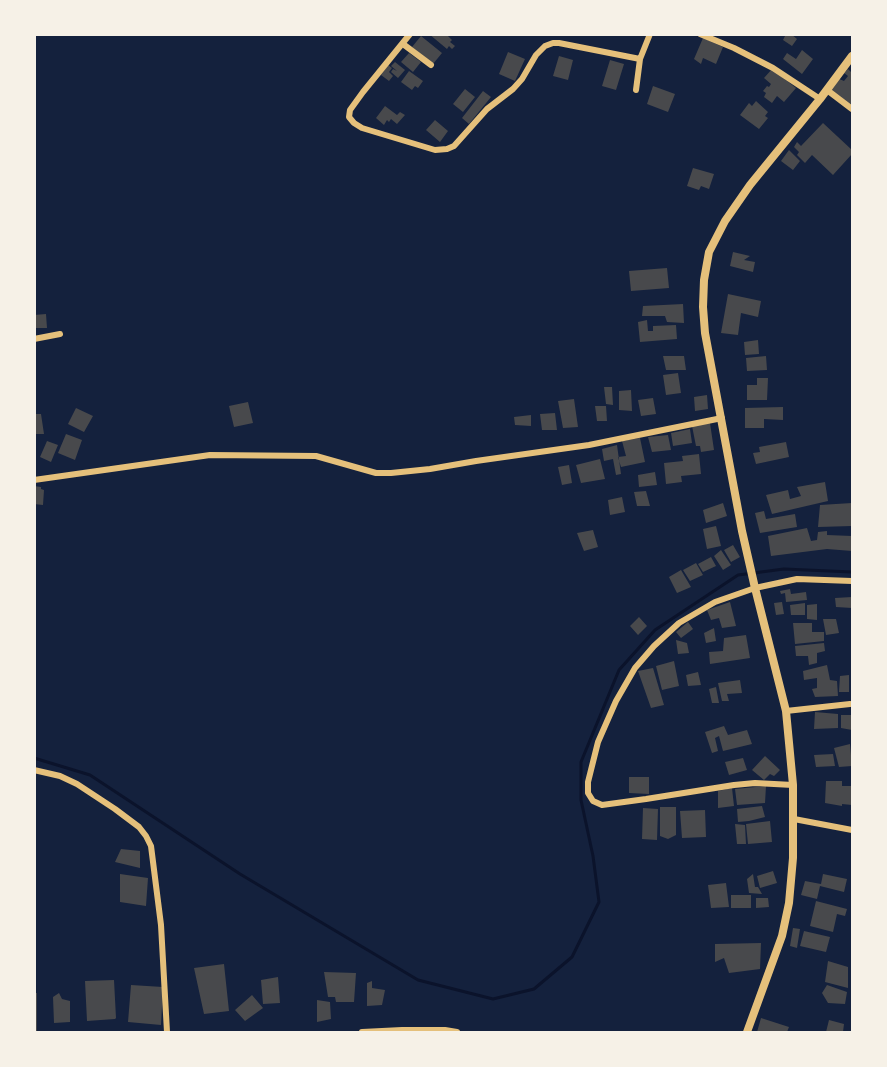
<!DOCTYPE html>
<style>
body{margin:0}
#map{position:relative;width:887px;height:1067px;overflow:hidden;background:#14213d;font-family:"PT Sans",sans-serif}
canvas{display:block}
.frame{position:absolute;inset:0;border:36px solid #f6f1e7;pointer-events:none}
</style>
<div id="map">
<canvas width="887" height="1067"></canvas>
<div class="frame"></div>
</div>
<script>
const ctx = document.querySelector('canvas').getContext('2d');
ctx.lineJoin = 'round';
function poly(rows) {
  const path = new Path2D();
  for (const r of rows) {
    path.moveTo(r[0], r[1]);
    for (let i = 2; i < r.length; i += 2) path.lineTo(r[i], r[i + 1]);
  }
  return path;
}
function strokePath(path, color, width, dash) {
  ctx.strokeStyle = color;
  ctx.lineWidth = width;
  ctx.lineCap = dash ? 'butt' : 'round';
  ctx.setLineDash(dash || []);
  ctx.stroke(path);
}
function fillPath(path, color) {
  ctx.fillStyle = color;
  ctx.fill(path, 'evenodd');
}
strokePath(poly([
 [34,758,90,775,240,874,418,980,493,999,534,989,572,957,599,902,593,856,581,800,581,762,619,670,655,630,738,575,784,569,852,572]
]), '#0b132b', 3);
fillPath(poly([
 [429,34,446,34,452,40,450,42,455,46,452,49,449,46,447,49],
 [786,34,791,34,797,39,792,46,783,40],
 [421,36,442,53,433,64,412,47],
 [703,38,723,47,716,64,703,58,701,64,694,59],
 [802,50,813,59,802,74,783,59,787,53,796,59],
 [508,52,525,59,515,81,499,74],
 [409,53,421,62,413,72,401,62],
 [559,56,573,60,568,80,553,76],
 [610,60,624,64,616,90,602,86],
 [395,62,405,70,398,78,391,72,393,69,397,71,391,66],
 [388,65,392,68,389,72,393,76,389,81,381,75],
 [772,69,796,88,784,102,777,96,772,103,764,97,766,93,763,91,767,86,769,87,771,84,764,78],
 [848,69,852,73,852,102,849,106,828,90,837,78,844,81,848,76,844,73],
 [409,71,423,81,418,88,415,86,412,90,401,82],
 [653,86,675,94,668,112,647,104],
 [465,89,475,97,463,112,453,104],
 [483,91,491,97,469,124,462,118],
 [756,101,768,112,765,116,768,118,759,129,740,115,749,103,752,106],
 [385,106,397,115,400,112,405,115,397,124,391,119,389,122,387,120,384,125,376,118],
 [435,120,448,131,440,142,426,130],
 [823,123,852,150,852,154,833,175,812,155,805,163,797,155,799,152,794,147,797,142,801,146],
 [789,150,800,161,793,170,781,161],
 [693,168,714,174,709,189,701,186,699,190,687,186],
 [733,252,750,256,744,260,755,262,753,272,730,266],
 [667,268,669,288,631,291,629,271],
 [728,294,761,301,758,317,741,313,738,335,721,333],
 [683,304,684,323,667,322,665,316,642,316,643,306],
 [46,314,47,328,34,328,34,315],
 [647,320,648,331,653,331,653,326,676,325,677,339,640,342,638,322],
 [758,340,759,354,745,355,744,342],
 [663,356,684,356,686,370,666,370],
 [766,356,767,370,747,371,746,358],
 [678,373,681,393,666,395,663,375],
 [757,378,768,378,767,400,747,400,747,385,757,385],
 [604,387,612,387,613,405,606,404],
 [631,390,632,411,619,410,619,391],
 [707,395,708,409,695,411,694,397],
 [653,398,656,414,641,416,638,400],
 [574,399,578,427,563,428,558,401],
 [248,402,253,423,234,427,229,406],
 [595,406,606,406,607,421,597,421],
 [783,407,783,420,764,419,764,428,745,428,745,408],
 [76,408,93,416,84,432,68,424],
 [555,413,557,430,542,430,540,414],
 [34,414,41,414,44,434,34,434],
 [531,415,531,426,515,425,514,417],
 [710,423,714,450,701,452,700,446,696,446,692,426],
 [690,429,692,443,673,446,671,433],
 [66,434,82,440,75,460,58,453],
 [668,435,671,450,652,452,648,437],
 [640,438,645,462,621,467,618,457,626,456,622,441],
 [47,441,58,445,51,462,40,457],
 [786,442,789,457,756,464,753,453,760,452,759,447],
 [617,445,621,474,616,475,613,459,604,461,602,449],
 [699,454,701,474,681,476,682,482,666,484,664,463,683,461,682,456],
 [600,459,605,479,581,483,576,465],
 [569,465,572,483,562,485,558,467],
 [655,472,657,485,639,487,638,475],
 [825,482,828,501,772,514,766,495,788,490,790,499,801,496,797,487],
 [34,486,41,487,41,489,44,490,43,505,34,504],
 [646,491,650,506,637,506,634,492],
 [622,497,625,512,610,515,608,500],
 [723,503,727,516,706,523,703,510],
 [852,503,852,526,818,527,820,505],
 [764,511,766,519,795,514,797,527,760,533,755,513],
 [716,526,721,546,707,549,703,529],
 [807,528,811,541,817,540,818,532,827,531,827,535,852,536,852,551,827,549,771,556,768,536],
 [593,530,598,547,584,551,577,533],
 [733,545,740,557,731,562,724,550],
 [721,550,731,565,723,570,714,556],
 [711,557,716,566,703,572,698,564],
 [696,563,703,575,690,581,683,570],
 [681,570,691,587,677,593,669,577],
 [790,589,791,594,806,592,807,600,786,602,785,593,781,594,780,591],
 [852,597,852,608,836,607,835,598],
 [730,602,736,626,722,628,719,618,711,620,707,610],
 [782,602,784,614,776,615,774,603],
 [805,603,805,615,791,615,790,605],
 [817,604,817,620,807,619,807,605],
 [639,617,647,626,638,635,630,626],
 [823,619,836,619,839,633,826,635],
 [688,622,693,629,681,638,676,632],
 [793,623,812,623,812,632,824,632,824,641,795,644],
 [714,628,716,641,706,643,704,633],
 [746,635,750,658,710,664,709,652,723,651,724,638],
 [676,640,687,643,689,653,678,654],
 [824,643,825,651,817,653,817,663,809,665,808,656,796,656,795,646],
 [674,661,679,686,662,690,656,666],
 [827,665,830,680,837,681,838,696,815,697,812,689,817,688,817,678,804,680,803,671],
 [653,668,664,705,651,708,638,671],
 [698,672,701,685,688,686,686,675],
 [849,675,849,692,839,692,840,676],
 [740,680,742,693,727,694,729,701,722,701,718,683],
 [716,687,719,703,712,703,709,689],
 [815,712,838,714,838,728,814,729],
 [841,715,852,715,852,730,841,728],
 [724,726,728,735,747,730,752,744,723,751,719,736,715,738,718,751,712,753,705,732],
 [850,744,852,766,839,767,834,748],
 [833,754,835,766,816,767,814,755],
 [765,756,780,770,774,776,770,774,764,780,752,770],
 [743,758,747,770,729,775,725,762],
 [629,777,649,777,649,794,629,793],
 [826,781,842,781,842,786,852,786,852,805,842,804,842,806,825,803],
 [766,786,765,803,737,805,735,789],
 [732,788,734,806,718,808,718,791],
 [762,806,765,817,749,821,738,822,737,809],
 [660,807,676,807,676,835,668,839,660,836],
 [643,808,658,809,657,840,642,839],
 [705,810,706,837,682,838,680,811],
 [770,821,772,842,748,844,746,824],
 [735,824,745,825,746,844,737,844],
 [121,849,140,851,140,868,115,862],
 [773,871,777,883,760,888,757,876],
 [120,874,148,878,146,906,120,902],
 [753,874,755,887,758,887,762,894,749,893,747,879],
 [823,874,847,879,844,892,820,886,817,899,801,895,805,881,821,884],
 [726,883,729,907,711,908,708,885],
 [731,895,751,895,751,908,731,908],
 [756,898,768,898,769,907,756,908],
 [816,901,847,909,845,916,837,914,833,932,810,926],
 [793,928,800,929,797,948,790,946],
 [804,931,830,937,826,952,800,946],
 [761,943,760,969,729,973,724,958,715,962,715,944],
 [828,961,848,967,848,988,825,982],
 [224,964,229,1011,204,1014,194,968],
 [324,972,356,973,354,1002,336,1002,335,997,328,997],
 [278,977,280,1003,263,1004,261,980],
 [114,980,116,1018,115,1019,87,1021,85,981],
 [372,981,372,988,385,990,382,1005,367,1006,367,983],
 [131,985,163,987,161,1025,128,1022],
 [827,985,847,992,845,1004,828,1003,822,993],
 [34,993,37,993,37,1032,34,1032],
 [59,993,62,999,70,1001,70,1022,54,1023,53,997],
 [252,995,263,1008,245,1021,235,1010],
 [317,1000,330,1002,331,1019,317,1022],
 [761,1018,789,1027,787,1032,757,1032],
 [829,1020,844,1024,843,1032,826,1032]
]), '#48494c');
strokePath(poly([
 [410,34,363,92,350,110,349,117,354,123,362,128,435,150,447,149,454,146,487,109,513,89,522,79,536,55,545,46,553,43,559,43,640,59],
 [700,34,734,48,773,68,820,99],
 [403,44,431,65],
 [636,90,640,59,650,34],
 [827,90,852,109],
 [34,339,60,334],
 [34,480,210,455,316,456,376,473,391,473,430,469,476,461,589,445,722,418],
 [786,711,850,704],
 [34,770,60,776,77,784,115,809,139,827,146,836,151,846,161,925,167,1032],
 [793,785,755,783,734,785,646,799,602,805,593,801,588,793,588,782,598,742,616,701,635,668,654,646,679,623,715,602,755,588,797,579,852,581],
 [794,819,852,830],
 [362,1032,402,1030,445,1030,457,1032]
]), '#e5c07b', 6);
strokePath(poly([
 [747,1032,782,936,789,903,793,858,793,785,786,711,755,588,742,531,705,333,703,307,704,280,709,252,725,221,750,185,820,99,852,56]
]), '#e5c07b', 8);
</script>
